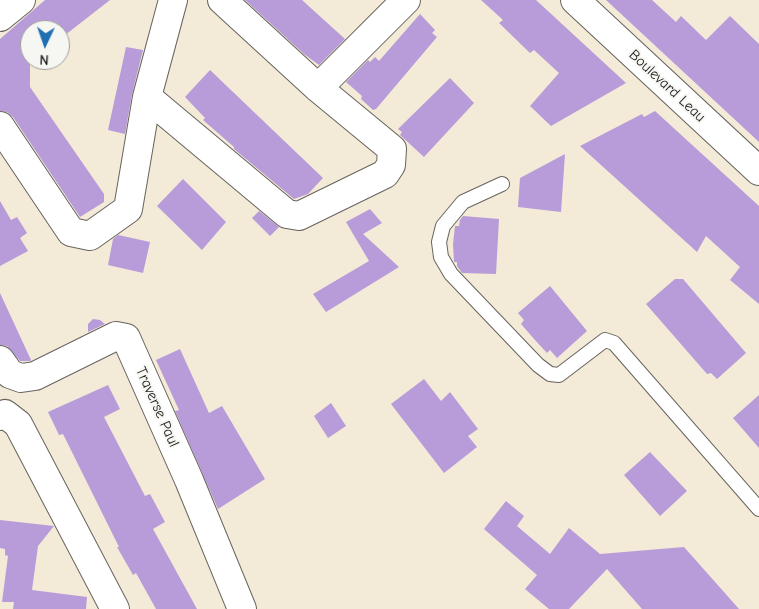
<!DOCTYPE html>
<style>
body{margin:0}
#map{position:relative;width:759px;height:609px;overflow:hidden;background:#f3ead8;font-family:"Comic Neue",sans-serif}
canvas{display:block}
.north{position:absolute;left:20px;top:20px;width:50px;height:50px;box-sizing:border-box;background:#f6f6f2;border:1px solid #9f9f9c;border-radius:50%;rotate:183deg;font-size:14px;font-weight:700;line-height:20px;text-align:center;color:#1c1c1c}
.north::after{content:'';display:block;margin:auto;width:18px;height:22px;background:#1f6fb2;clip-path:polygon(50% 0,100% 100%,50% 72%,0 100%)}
</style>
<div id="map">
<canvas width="759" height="609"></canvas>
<div class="north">N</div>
</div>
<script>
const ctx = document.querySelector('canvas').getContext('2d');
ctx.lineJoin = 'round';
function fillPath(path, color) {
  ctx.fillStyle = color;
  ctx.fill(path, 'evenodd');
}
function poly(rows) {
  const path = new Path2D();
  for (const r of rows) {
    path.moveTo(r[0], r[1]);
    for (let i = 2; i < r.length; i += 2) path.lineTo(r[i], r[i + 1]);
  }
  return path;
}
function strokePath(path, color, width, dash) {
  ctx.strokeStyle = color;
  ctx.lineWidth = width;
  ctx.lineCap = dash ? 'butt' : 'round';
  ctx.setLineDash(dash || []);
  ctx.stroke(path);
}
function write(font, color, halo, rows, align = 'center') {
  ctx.font = font + ' "Comic Neue",sans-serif';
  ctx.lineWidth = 4;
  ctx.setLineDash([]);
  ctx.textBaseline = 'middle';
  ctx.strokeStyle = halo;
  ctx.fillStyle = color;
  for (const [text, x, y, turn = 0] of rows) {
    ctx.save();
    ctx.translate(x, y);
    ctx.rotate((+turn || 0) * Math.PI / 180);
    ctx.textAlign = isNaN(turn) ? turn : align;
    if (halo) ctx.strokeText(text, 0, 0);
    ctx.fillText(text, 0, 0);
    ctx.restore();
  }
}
fillPath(poly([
 [45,0,110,0,60,39,60,30,30,30,30,60,33,60,30,62,30,87,104,194,104,202,80,217,13,117,7,112,0,111,0,39],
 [245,0,302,0,345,39,319,65,304,54],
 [481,0,536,0,626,83,551,126,530,106,559,73,534,50,530,53,499,23,503,20],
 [606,0,652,0,676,22,681,16,706,40,730,16,759,44,759,142],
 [420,14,435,30,432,33,437,37,376,109,373,110,361,99,362,96,346,82,368,60,370,62,375,57,379,61],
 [126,47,143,50,132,94,125,134,108,130],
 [210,70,323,178,308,194,294,199,234,149,234,147,203,120,205,118,185,97],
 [450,78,474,103,424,157,400,135,402,132,398,129],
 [655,111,759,206,759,304,730,280,740,267,706,236,697,252,580,146,642,114,644,117],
 [565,154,561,212,518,207,520,178],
 [183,179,226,222,202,250,157,206],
 [0,201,11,220,17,217,27,233,20,238,28,251,0,266],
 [370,209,382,223,363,234,399,267,326,312,313,294,369,261,346,222],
 [259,211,279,227,270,236,252,218],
 [463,216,499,219,496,274,462,273,457,266,457,262,454,262,453,244,455,226,459,226,460,220],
 [118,235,150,242,143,273,108,265,113,239],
 [675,279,683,279,746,353,717,379,711,373,707,374,646,304],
 [550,286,587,331,557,358,550,350,547,353,535,340,521,324,524,320,518,313],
 [0,293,31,360,30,361,20,361,7,346,0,345],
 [93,319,100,320,105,324,88,332,88,324],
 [180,349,209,413,222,406,265,479,218,509,175,411,179,410,156,360],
 [424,379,441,401,450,392,478,429,468,436,477,447,444,473,391,404],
 [108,385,120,409,104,417,145,496,150,494,165,522,153,529,197,609,156,609,136,573,133,575,117,547,119,547,63,434,59,435,48,412],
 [759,395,759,448,733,418],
 [331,403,346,426,328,438,314,416],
 [650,452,687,491,660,516,624,475],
 [506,501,524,516,517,526,550,554,569,528,600,554,684,547,739,609,642,609,607,569,569,609,549,609,525,589,537,575,484,529],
 [0,520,54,526,38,546,32,590,87,597,86,609,13,609,14,602,2,602,8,556,5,555,5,549,0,548]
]), '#b89cd9');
const lane = poly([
 [502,184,463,202,443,226,439,242,441,257,451,274,538,365,550,374,559,375,605,340,614,343,759,509]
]);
const street = poly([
 [575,0,759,171],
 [0,17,21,0],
 [318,88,406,0],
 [147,97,287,214,299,216,385,174,391,165,392,149,318,88,222,0],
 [0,126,71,232,90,236,128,209,147,97,173,0],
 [0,360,10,374,21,378,35,376,116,336,126,338,189,480,242,609],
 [0,416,5,414,18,424,115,609]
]);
strokePath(lane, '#67645e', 16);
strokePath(street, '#67645e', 30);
strokePath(lane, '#fff', 14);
strokePath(street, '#fff', 28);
write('15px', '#1c1c1c', '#f6f6f2', [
 ["Boulevard Leau",667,86,43],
 ["Traverse Paul",157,407,66]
]);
</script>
